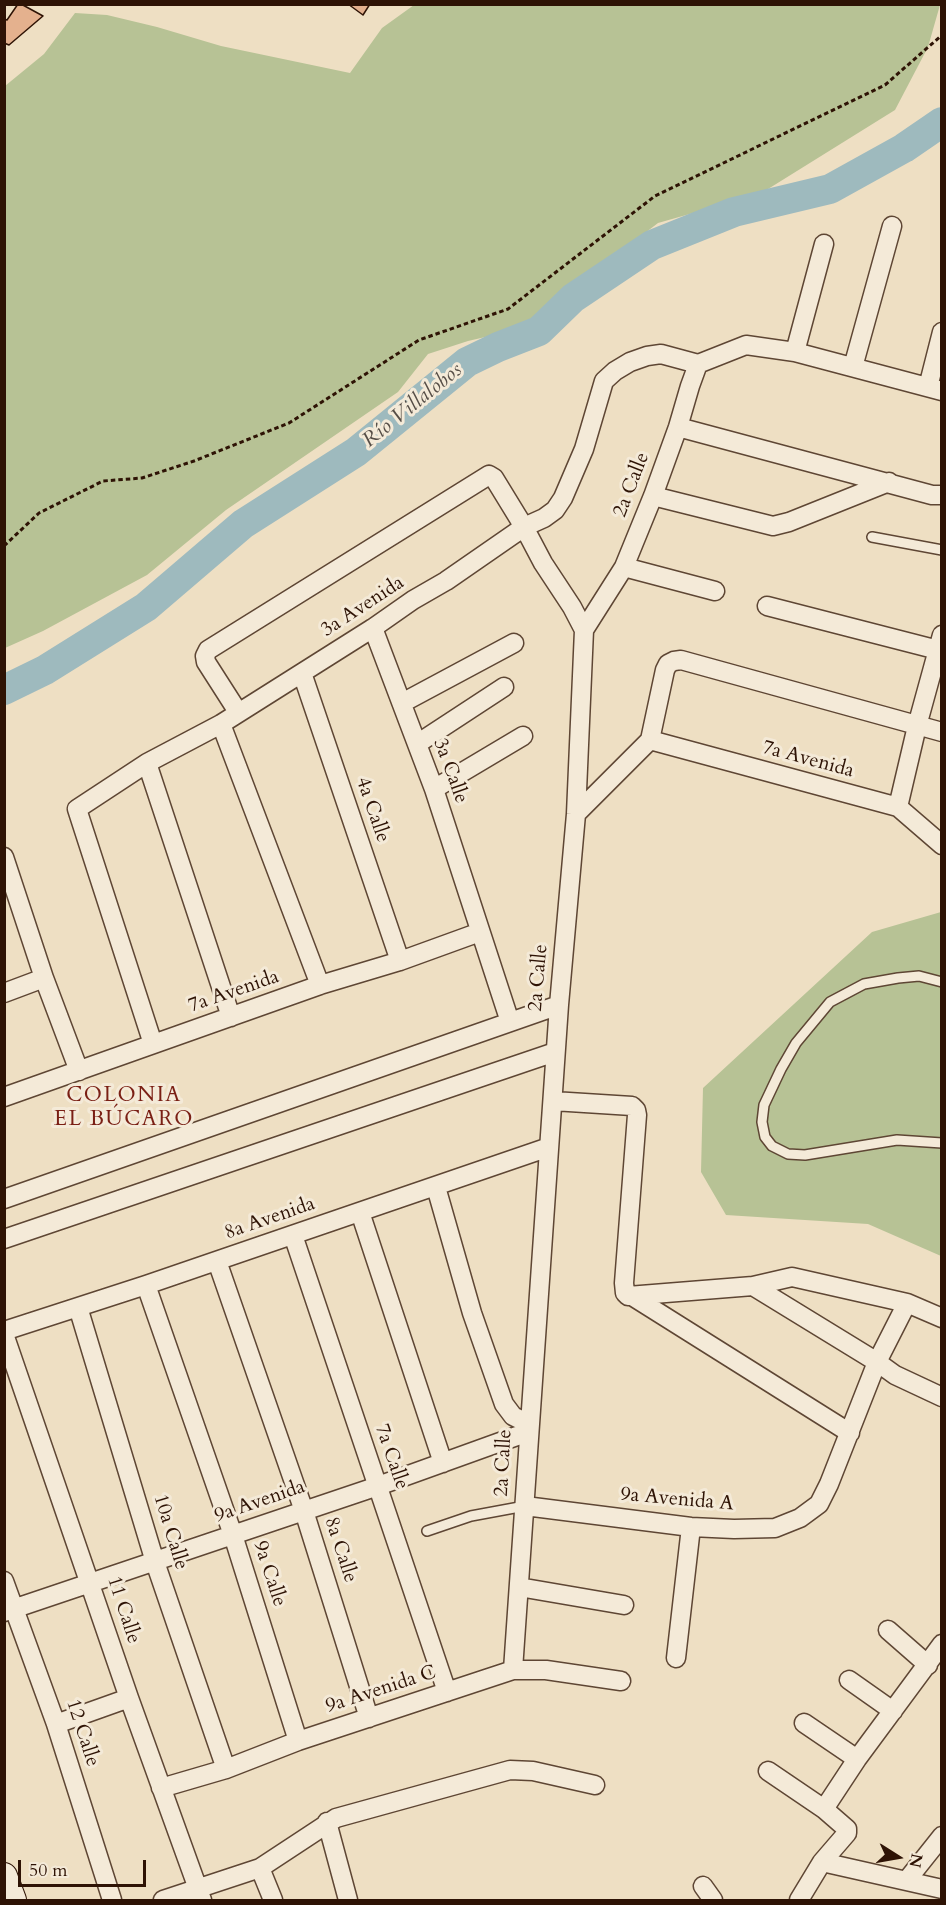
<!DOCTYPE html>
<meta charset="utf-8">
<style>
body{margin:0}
#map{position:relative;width:946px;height:1905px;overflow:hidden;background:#eedfc3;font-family:Cardo,serif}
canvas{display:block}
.frame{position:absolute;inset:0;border:6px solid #2e1305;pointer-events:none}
.north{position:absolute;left:868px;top:1827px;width:60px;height:60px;-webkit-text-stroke:4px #f4ead8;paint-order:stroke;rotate:101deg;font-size:16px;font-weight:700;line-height:24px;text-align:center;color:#2e1305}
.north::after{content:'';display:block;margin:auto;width:21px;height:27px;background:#2e1305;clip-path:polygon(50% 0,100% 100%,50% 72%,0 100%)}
.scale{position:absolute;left:18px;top:1860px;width:128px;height:27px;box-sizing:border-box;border:3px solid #2e1305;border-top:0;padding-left:8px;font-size:18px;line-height:21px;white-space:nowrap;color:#2e1305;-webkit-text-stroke:4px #f4ead8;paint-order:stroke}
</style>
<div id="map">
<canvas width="946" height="1905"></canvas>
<div class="frame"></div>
<div class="north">N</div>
<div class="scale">50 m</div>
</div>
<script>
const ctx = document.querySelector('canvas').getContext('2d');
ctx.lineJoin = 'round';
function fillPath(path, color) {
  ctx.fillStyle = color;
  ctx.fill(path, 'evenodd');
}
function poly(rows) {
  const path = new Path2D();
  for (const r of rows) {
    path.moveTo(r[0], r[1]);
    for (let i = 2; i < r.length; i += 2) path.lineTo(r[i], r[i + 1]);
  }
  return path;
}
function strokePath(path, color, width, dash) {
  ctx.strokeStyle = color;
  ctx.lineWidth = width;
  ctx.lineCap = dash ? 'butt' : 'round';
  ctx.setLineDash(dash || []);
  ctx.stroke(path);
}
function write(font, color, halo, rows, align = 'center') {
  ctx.font = font + ' Cardo,serif';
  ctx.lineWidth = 6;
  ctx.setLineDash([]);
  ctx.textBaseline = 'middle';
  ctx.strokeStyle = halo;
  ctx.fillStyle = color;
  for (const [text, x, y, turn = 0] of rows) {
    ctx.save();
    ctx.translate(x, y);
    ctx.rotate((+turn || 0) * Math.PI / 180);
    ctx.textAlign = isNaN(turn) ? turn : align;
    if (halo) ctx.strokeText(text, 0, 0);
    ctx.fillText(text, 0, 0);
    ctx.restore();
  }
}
fillPath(poly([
 [414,5,940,5,928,47,895,110,760,194,658,223,520,329,468,341,428,354,398,392,226,510,147,575,43,631,5,648,5,86,44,54,75,13,107,15,157,27,221,46,350,73,382,28],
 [941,912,941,1256,868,1224,726,1215,701,1172,703,1088,872,932]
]), '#b7c295');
strokePath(poly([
 [4,690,45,670,146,607,243,524,356,452,467,362,498,347,539,331,573,298,652,245,734,212,830,189,904,148,942,122]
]), '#9ebabe', 30);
const building = poly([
 [18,4,21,4,43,16,9,45,4,43,4,19,7,20,18,4],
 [348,4,370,4,363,15,348,4]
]);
fillPath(building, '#e4b18e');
strokePath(building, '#2e1305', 1.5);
const service = poly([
 [872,537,942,550],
 [942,982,919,976,898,978,864,984,830,1002,796,1043,781,1069,764,1105,762,1122,765,1137,772,1146,788,1154,805,1155,897,1140,942,1143],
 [427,1531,471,1516,525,1506]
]);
const minor = poly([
 [795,352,824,244],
 [853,367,892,226],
 [928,387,942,332],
 [678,427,932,495,942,495],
 [653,496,773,526,789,522,889,482],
 [624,567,715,591],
 [767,606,942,651],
 [373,628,434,789,510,1022],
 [302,673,400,961],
 [402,703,514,643],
 [238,712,206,662,205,656,208,650,489,475,494,478,524,527,543,563,572,607,584,630],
 [221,724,320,985],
 [650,740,898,807,942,845],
 [417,744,504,687],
 [147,763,231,1017],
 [434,789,523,736],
 [898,807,917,726,942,635],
 [576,814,650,740,665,670,668,664,674,661,681,660,942,732],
 [4,857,44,978,79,1071],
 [4,993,44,978],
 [153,1044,77,809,147,763,221,724,373,628,413,600,446,581,524,527,544,518,555,510,563,498,584,449,604,381,615,371,630,362,647,356,661,354,698,364],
 [4,1097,320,985,400,961,480,932],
 [553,1101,632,1106,636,1110,637,1115,624,1283,625,1293,628,1296,753,1286,792,1277,907,1303,942,1318],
 [436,1187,472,1313,504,1404,513,1416,529,1424],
 [4,1199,559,1005],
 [360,1212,443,1463],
 [293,1235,447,1692],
 [4,1239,555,1052],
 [217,1261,304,1511,369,1718],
 [146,1285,233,1535,298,1741],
 [753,1286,877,1362,895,1375,942,1397],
 [632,1296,850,1433],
 [78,1307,155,1562,226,1769],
 [4,1331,146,1285,549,1147],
 [4,1334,129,1698,202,1900],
 [525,1506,691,1527,734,1529,775,1528,800,1518,819,1504,829,1484,877,1362,907,1303],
 [4,1581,56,1724,112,1900],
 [519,1587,624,1605],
 [4,1612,378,1486,528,1432],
 [888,1630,928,1665],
 [676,1658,691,1527],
 [513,1670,559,1005,576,814,584,630,624,567,653,496,678,427,690,386,698,364,746,345,795,352,942,391],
 [849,1680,893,1711],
 [804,1723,857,1759],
 [56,1724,129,1698],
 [768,1771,824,1809,847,1829,847,1833,822,1862,799,1900],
 [161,1788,226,1769,298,1741,513,1670,546,1670,621,1681],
 [824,1809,857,1759,942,1644],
 [327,1822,348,1900],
 [822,1862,942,1889],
 [260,1868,273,1900],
 [907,1880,942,1836],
 [703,1886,713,1900],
 [163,1900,260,1868,336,1818,510,1770,533,1771,595,1785]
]);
const secondary = poly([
 [4,1876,13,1900]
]);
strokePath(service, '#5e4634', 12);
strokePath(minor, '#5e4634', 21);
strokePath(secondary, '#2e1305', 28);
strokePath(poly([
 [4,546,39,513,103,481,142,478,194,461,289,423,419,340,508,309,655,196,885,85,942,35]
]), '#2e1305', 3, [4.5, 3]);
strokePath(service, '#f4ead8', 9);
strokePath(minor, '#f4ead8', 18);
strokePath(secondary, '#f4ead8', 26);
write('20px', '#2e1305', '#f4ead8', [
 ["2a Calle",632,485,-69],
 ["3a Avenida",363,607,-33],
 ["7a Avenida",808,760,15],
 ["3a Calle",450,771,70],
 ["4a Calle",372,810,71],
 ["2a Calle",539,978,-85],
 ["7a Avenida",234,992,-19],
 ["8a Avenida",270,1219,-19],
 ["7a Calle",391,1457,71],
 ["2a Calle",504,1463,-87],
 ["9a Avenida A",677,1500,5],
 ["9a Avenida",260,1502,-19],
 ["10a Calle",170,1532,73],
 ["8a Calle",340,1550,72],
 ["9a Calle",269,1574,72],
 ["11 Calle",123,1610,72],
 ["9a Avenida C",381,1690,-18],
 ["12 Calle",82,1733,72]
]);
write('italic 21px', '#554d46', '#f4ead8', [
 ["Río Villalobos",413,406,-39]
]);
ctx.letterSpacing = '1.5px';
write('21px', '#7a1f14', '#f4ead8', [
 ["COLONIA",124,1096],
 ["EL BÚCARO",124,1120]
]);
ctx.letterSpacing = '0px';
</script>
